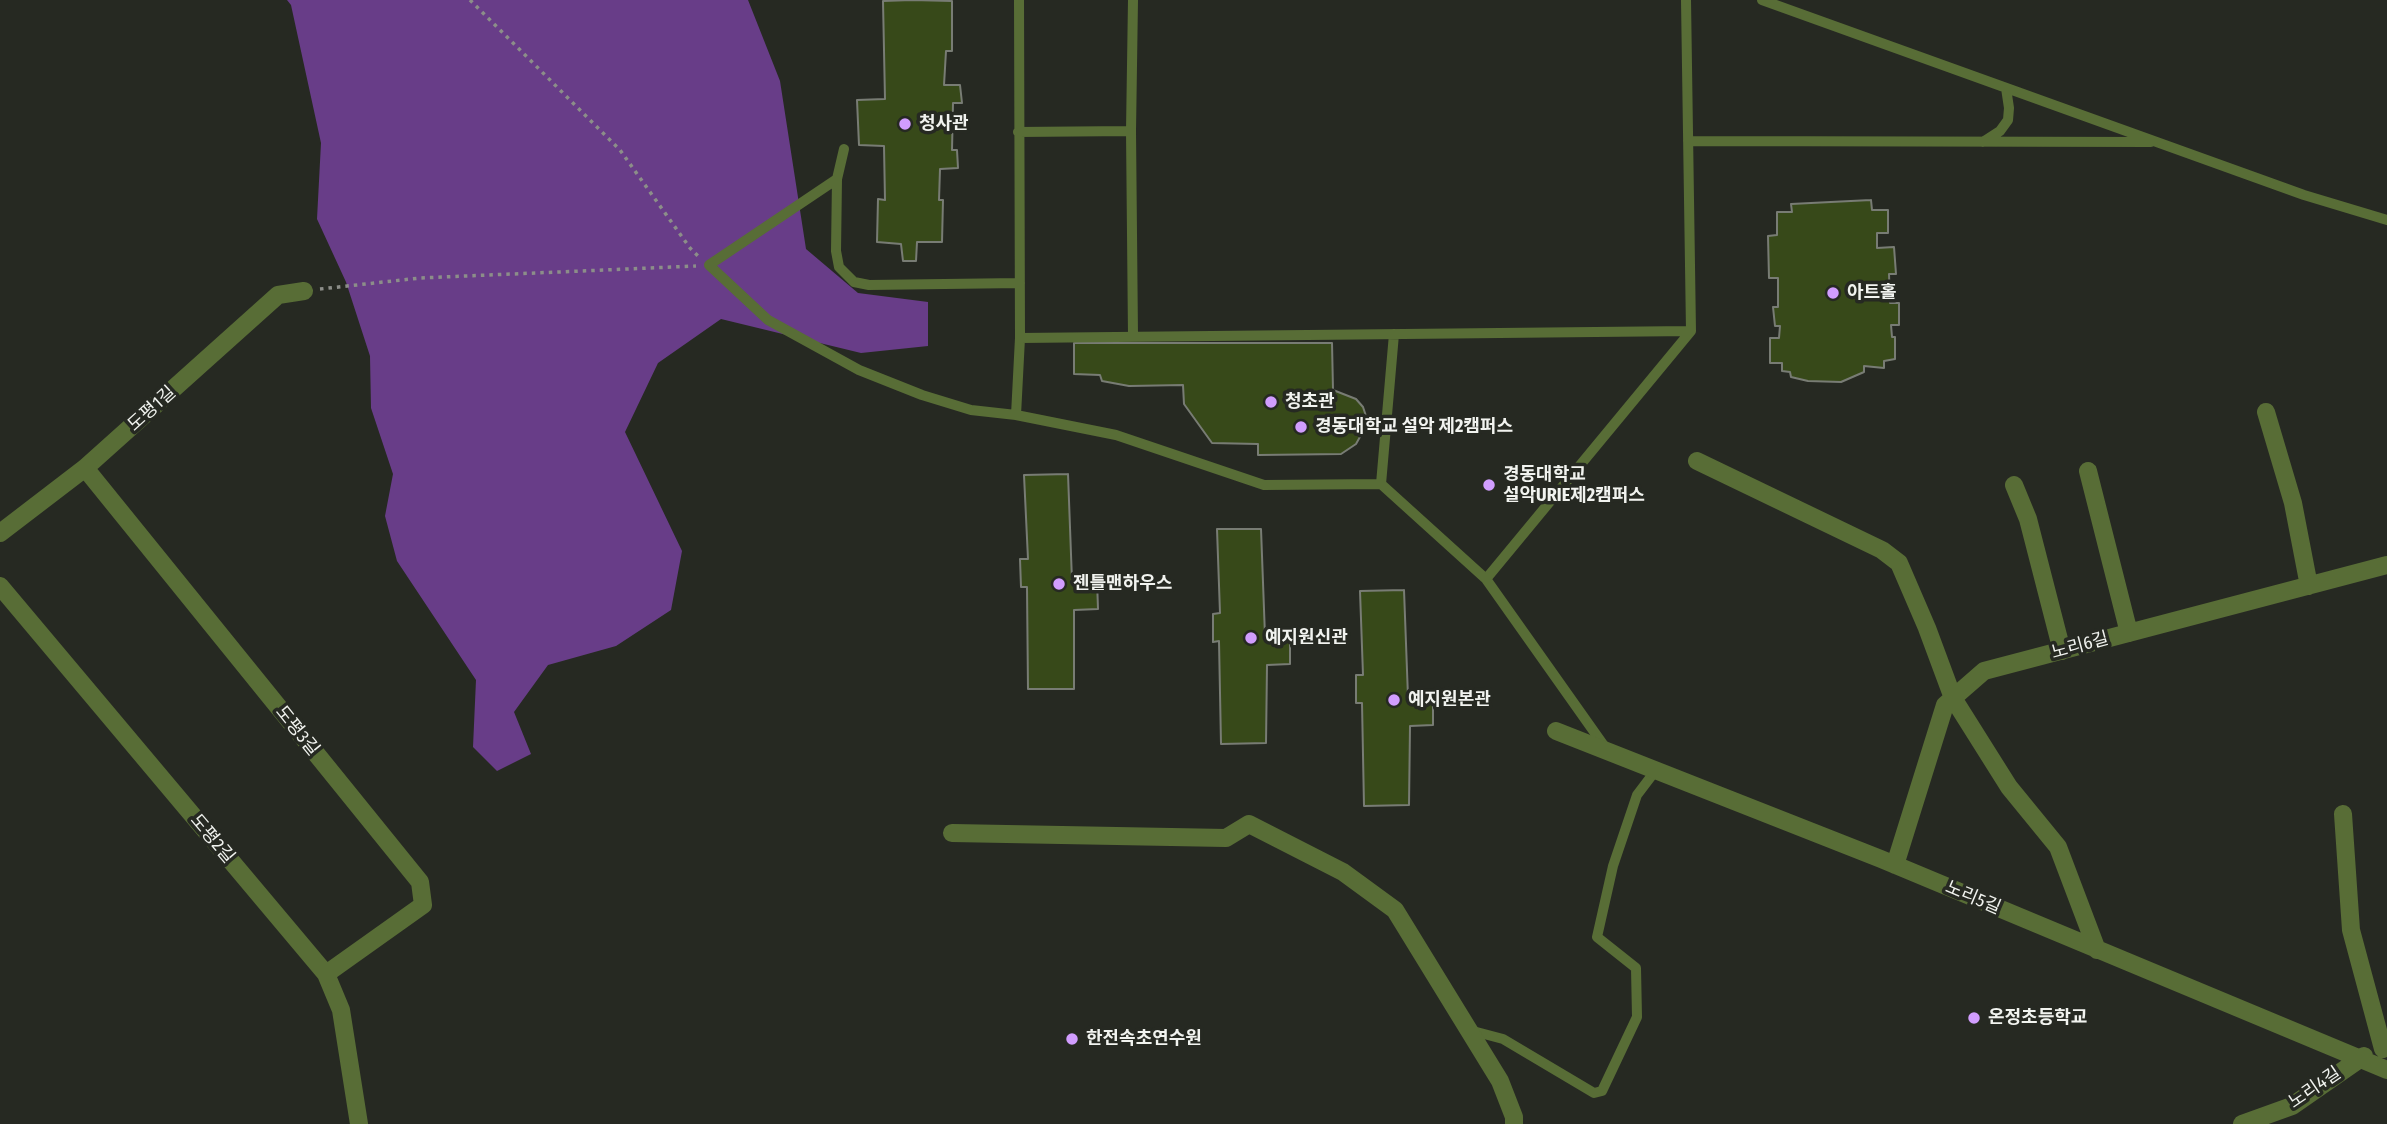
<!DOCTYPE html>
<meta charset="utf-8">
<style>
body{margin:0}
canvas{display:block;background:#262922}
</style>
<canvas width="2387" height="1124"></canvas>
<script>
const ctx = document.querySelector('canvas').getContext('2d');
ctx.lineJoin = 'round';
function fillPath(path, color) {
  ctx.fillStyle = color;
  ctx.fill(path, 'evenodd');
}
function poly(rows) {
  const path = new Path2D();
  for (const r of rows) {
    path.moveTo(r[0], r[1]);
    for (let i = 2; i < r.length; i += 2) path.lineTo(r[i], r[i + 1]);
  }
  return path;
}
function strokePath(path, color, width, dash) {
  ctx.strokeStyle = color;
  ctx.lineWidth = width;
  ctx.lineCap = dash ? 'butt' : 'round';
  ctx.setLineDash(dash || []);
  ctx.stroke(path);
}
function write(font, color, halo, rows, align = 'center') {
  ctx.font = font + ' "Fira Sans Condensed","Noto Sans KR",sans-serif';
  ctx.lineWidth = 7;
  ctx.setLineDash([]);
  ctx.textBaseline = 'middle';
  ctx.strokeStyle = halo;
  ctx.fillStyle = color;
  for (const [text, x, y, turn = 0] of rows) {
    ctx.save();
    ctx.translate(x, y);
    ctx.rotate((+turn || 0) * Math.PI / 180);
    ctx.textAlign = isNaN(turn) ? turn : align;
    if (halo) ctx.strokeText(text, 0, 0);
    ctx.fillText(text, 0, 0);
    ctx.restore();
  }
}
fillPath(poly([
 [287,0,748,0,780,81,806,249,858,293,928,302,928,346,861,353,721,319,658,363,625,432,682,551,671,610,616,646,548,665,514,712,531,754,497,771,473,747,476,680,397,561,385,516,393,474,371,408,370,356,346,282,317,219,321,143,291,5]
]), '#683d88');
const building = poly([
 [912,0,952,1,952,51,946,51,944,85,960,85,962,103,953,103,952,150,957,150,958,168,940,169,939,200,943,200,942,242,917,242,916,261,903,261,901,244,877,242,878,199,885,200,884,146,859,145,857,100,885,99,883,1,912,0],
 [1871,200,1872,210,1888,210,1888,233,1877,233,1877,248,1894,247,1896,274,1889,274,1890,303,1899,303,1899,325,1891,325,1892,337,1895,337,1895,359,1884,361,1884,368,1864,366,1864,372,1841,382,1808,381,1791,377,1790,372,1782,371,1782,363,1770,363,1770,338,1779,338,1780,326,1775,326,1773,307,1778,307,1778,278,1769,278,1768,236,1777,235,1777,212,1792,212,1791,204,1871,200],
 [1074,343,1332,343,1333,390,1356,399,1363,407,1366,416,1366,426,1356,444,1341,454,1258,455,1258,444,1212,443,1184,404,1183,385,1129,386,1102,381,1100,375,1074,374,1074,343],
 [1068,474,1072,581,1097,580,1098,609,1074,610,1074,689,1028,689,1027,587,1021,587,1020,559,1028,559,1024,475,1068,474],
 [1217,529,1261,529,1265,636,1290,635,1290,664,1267,665,1266,743,1221,744,1219,641,1213,642,1213,614,1220,613,1217,529],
 [1404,590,1408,697,1433,697,1433,725,1410,726,1409,805,1364,806,1362,703,1356,703,1356,675,1363,675,1360,591,1404,590]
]);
fillPath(building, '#374919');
strokePath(building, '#787c74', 2);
strokePath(poly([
 [470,0,620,150,690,248,698,256],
 [320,289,420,278,696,266]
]), '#8c8e89', 3.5, [3.5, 5]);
strokePath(poly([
 [1019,0,1020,338,1691,331,1686,0],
 [1762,0,2304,195,2387,220],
 [1018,132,1131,131],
 [1688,141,2151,142],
 [1983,142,2000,131,2008,120,2009,108,2006,88],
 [844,149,837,179,836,251,839,267,854,282,869,285,1020,283],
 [837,179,709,265,768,320,859,370,922,395,971,410,1016,415],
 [1394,334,1381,484,1486,579,1607,750],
 [1133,336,1131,131,1133,0],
 [1020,338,1016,415,1116,435,1264,485,1381,484],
 [1486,579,1691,331],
 [1469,1030,1503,1039,1594,1093,1602,1091,1637,1017,1636,968,1597,937,1613,866,1637,795,1656,770]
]), '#586d36', 10);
strokePath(poly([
 [2266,412,2293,503,2309,586],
 [1697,461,1882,550,1899,563,1927,628,1953,698,2009,787,2058,847,2097,950],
 [85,468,420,882,423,905,326,974],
 [2088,471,2129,633],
 [2014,485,2028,519,2062,651],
 [0,533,85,468,278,295,304,291],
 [0,586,326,974,341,1010,359,1124],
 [1556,731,1881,859,2387,1070],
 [2343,814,2351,930,2383,1049],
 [952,833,1226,838,1249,824,1343,872,1395,910,1500,1081,1514,1117,1514,1124],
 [1895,865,1945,705,1984,671,2387,565],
 [2242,1124,2292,1106,2364,1056]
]), '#586d36', 18);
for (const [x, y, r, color] of [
 [905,124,7,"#d19dfe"],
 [1833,293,7,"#d19dfe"],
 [1271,402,7,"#d19dfe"],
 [1301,427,7,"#d19dfe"],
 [1489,485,7,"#d19dfe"],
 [1059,584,7,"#d19dfe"],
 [1251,638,7,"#d19dfe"],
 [1394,700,7,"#d19dfe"],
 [1974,1018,7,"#d19dfe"],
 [1072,1039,7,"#d19dfe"]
]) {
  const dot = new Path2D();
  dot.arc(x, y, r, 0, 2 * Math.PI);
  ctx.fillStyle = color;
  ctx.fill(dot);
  strokePath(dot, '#262922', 2.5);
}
write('bold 18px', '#f1f3ef', '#262922', [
 ["청사관",919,124],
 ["아트홀",1847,293],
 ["청초관",1285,402],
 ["경동대학교 설악 제2캠퍼스",1315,427],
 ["경동대학교",1503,475],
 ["설악URIE제2캠퍼스",1503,496],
 ["젠틀맨하우스",1073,584],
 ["예지원신관",1265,638],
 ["예지원본관",1408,700],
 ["온정초등학교",1988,1018],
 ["한전속초연수원",1086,1039]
], 'left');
write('18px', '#f1f3ef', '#262922', [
 ["도평1길",152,409,-42],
 ["노리6길",2080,646,-15],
 ["도평3길",297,731,51],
 ["도평2길",212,839,50],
 ["노리5길",1973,898,23],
 ["노리4길",2315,1088,-34]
]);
</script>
